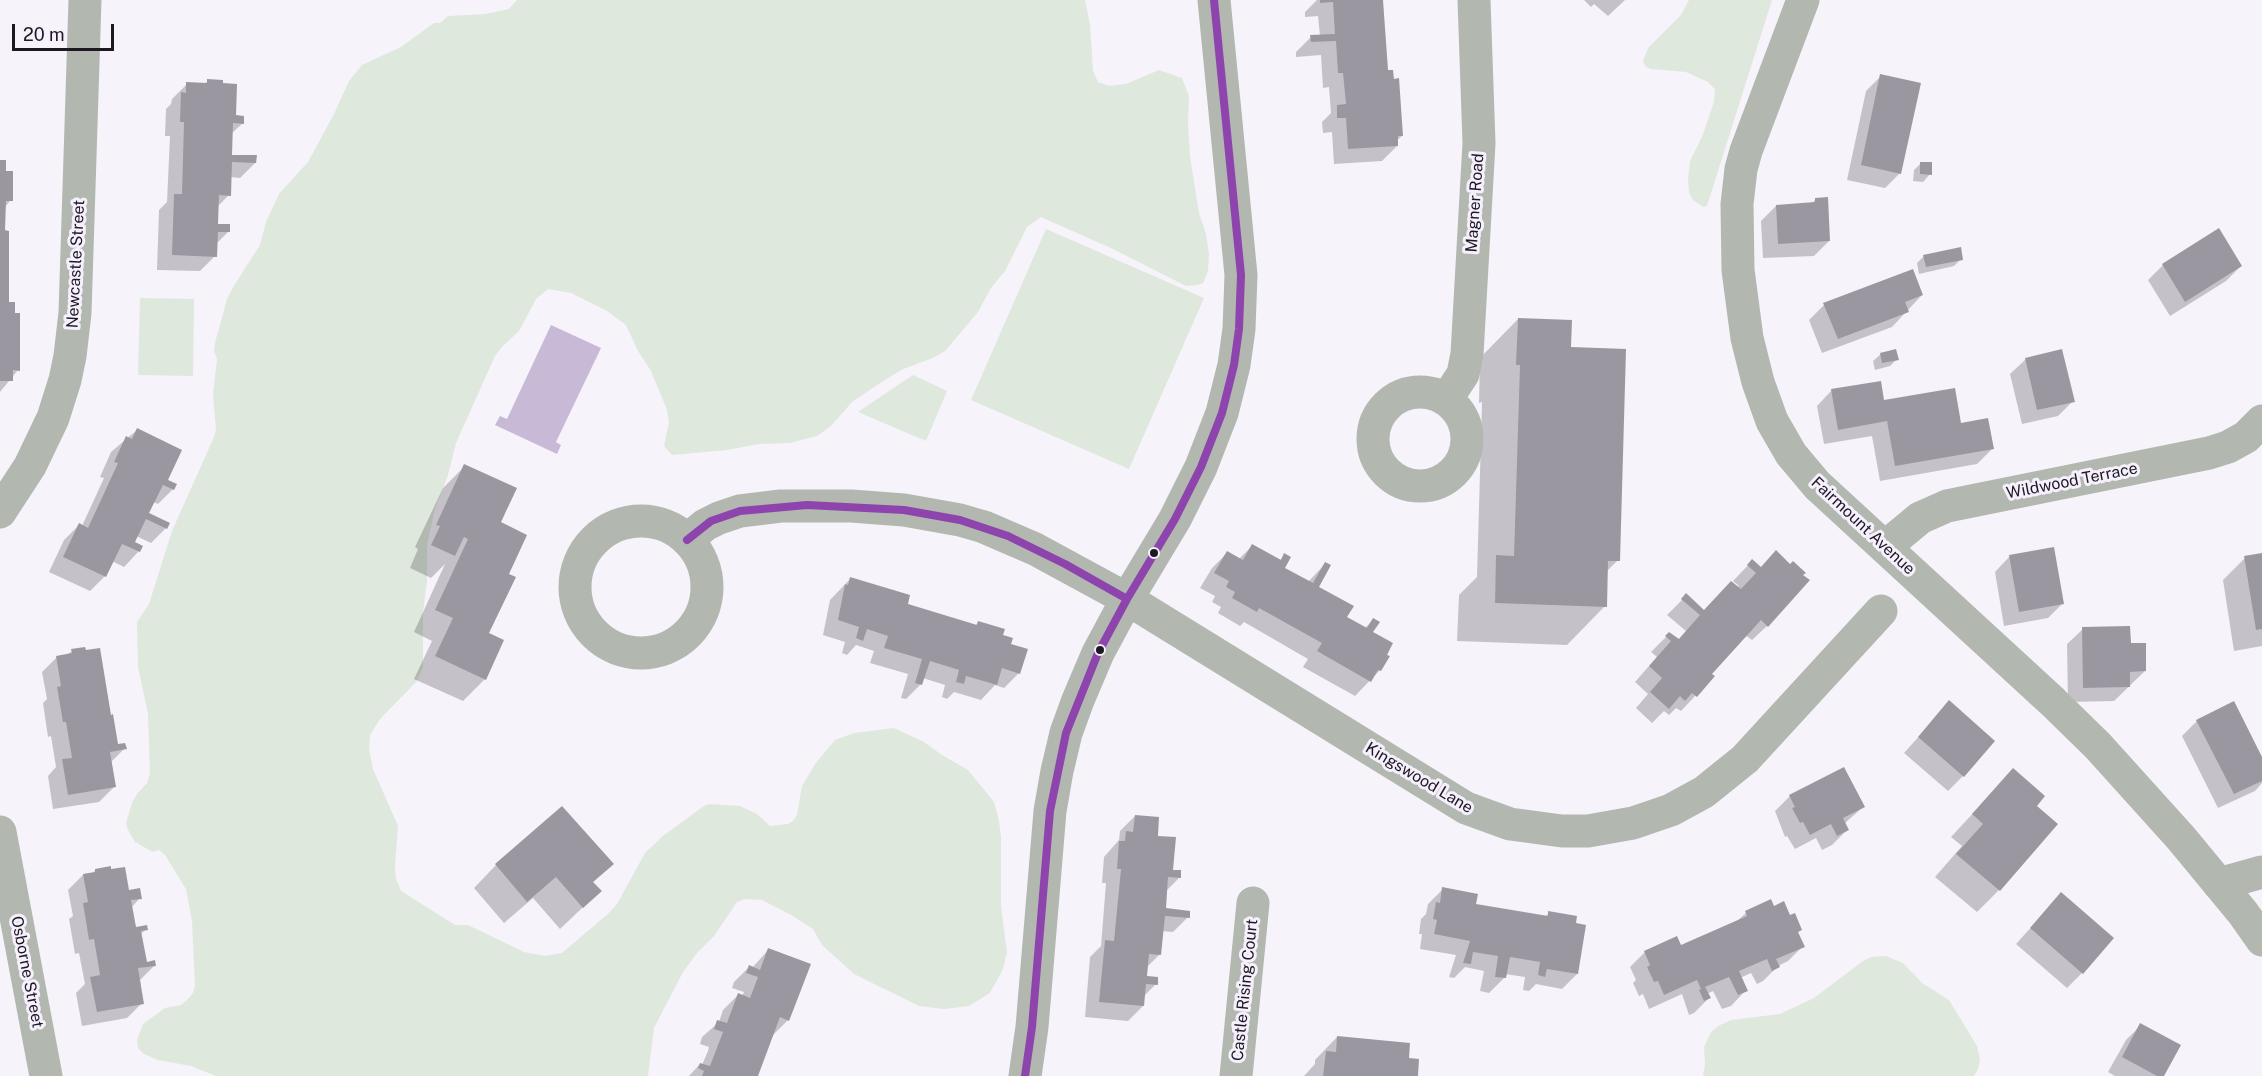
<!DOCTYPE html>
<style>
body{margin:0}
#map{position:relative;width:2262px;height:1076px;overflow:hidden;background:#f6f3fa;font-family:"Public Sans",sans-serif}
canvas{display:block}
.scale{position:absolute;left:12px;top:24px;width:102px;height:27px;box-sizing:border-box;border:3px solid #1e1823;border-top:0;padding-left:8px;font-size:18px;line-height:21px;white-space:nowrap;color:#1e1823;-webkit-text-stroke:4px #f6f0fd;paint-order:stroke}
</style>
<div id="map">
<canvas width="2262" height="1076"></canvas>
<div class="scale">20 m</div>
</div>
<script>
const ctx = document.querySelector('canvas').getContext('2d');
ctx.lineJoin = 'round';
function fillPath(path, color) {
  ctx.fillStyle = color;
  ctx.fill(path, 'evenodd');
}
function poly(rows) {
  const path = new Path2D();
  for (const r of rows) {
    if (r.length === 3) {
      path.moveTo(r[0] + r[2], r[1]);
      path.arc(r[0], r[1], r[2], 0, 2 * Math.PI);
      continue;
    }
    path.moveTo(r[0], r[1]);
    for (let i = 2; i < r.length; i += 2) path.lineTo(r[i], r[i + 1]);
  }
  return path;
}
function strokePath(path, color, width, dash) {
  ctx.strokeStyle = color;
  ctx.lineWidth = width;
  ctx.lineCap = dash ? 'butt' : 'round';
  ctx.setLineDash(dash || []);
  ctx.stroke(path);
}
function write(font, color, halo, rows, align = 'center') {
  ctx.font = font + ' "Public Sans",sans-serif';
  ctx.lineWidth = 6;
  ctx.setLineDash([]);
  ctx.textBaseline = 'middle';
  ctx.strokeStyle = halo;
  ctx.fillStyle = color;
  for (const [text, x, y, turn = 0] of rows) {
    ctx.save();
    ctx.translate(x, y);
    ctx.rotate((+turn || 0) * Math.PI / 180);
    ctx.textAlign = isNaN(turn) ? turn : align;
    if (halo) ctx.strokeText(text, 0, 0);
    ctx.fillText(text, 0, 0);
    ctx.restore();
  }
}
fillPath(poly([
 [517,0,1085,0,1090,24,1093,71,1098,82,1109,86,1126,84,1159,70,1182,78,1189,96,1188,123,1190,156,1199,213,1206,234,1209,254,1208,271,1203,283,1198,285,1186,286,1113,249,1041,217,1027,227,1005,271,991,288,978,312,945,351,935,357,901,370,874,387,852,402,831,426,817,436,790,443,759,444,727,450,672,455,664,446,669,422,667,410,651,371,638,351,626,325,607,311,571,293,548,289,536,299,519,331,502,347,495,356,456,443,448,475,435,509,427,545,427,581,423,612,423,668,417,681,380,719,370,735,369,749,373,769,398,826,395,866,396,879,401,891,455,925,468,925,524,952,545,956,562,953,609,913,617,904,645,853,664,835,704,806,709,804,740,806,757,814,770,826,788,824,794,820,797,815,802,786,815,764,835,740,854,733,894,728,924,742,942,755,968,770,994,802,999,821,1001,837,1001,907,1007,952,1003,969,990,993,969,1006,944,1009,919,1006,854,974,822,945,813,929,793,916,762,900,745,899,737,902,714,936,697,953,683,972,654,1028,648,1076,216,1076,191,1066,158,1060,144,1054,138,1048,137,1040,143,1024,165,1008,181,1005,187,1000,193,993,195,985,192,921,186,889,165,855,159,850,153,852,135,842,128,830,126,823,132,803,137,794,147,783,150,773,148,714,138,667,137,622,149,604,172,531,214,437,216,430,213,394,217,359,214,351,215,343,227,299,235,284,260,245,266,222,279,194,308,162,334,114,349,81,362,65,401,47,434,23,440,23,448,16,485,14,509,9],
 [1689,0,1772,0,1707,206,1703,207,1693,200,1689,192,1688,178,1690,161,1702,137,1714,102,1715,89,1708,82,1686,72,1651,69,1646,67,1643,61,1648,48,1681,15],
 [1046,229,1204,298,1129,469,971,400],
 [140,298,194,299,193,376,138,375],
 [913,375,947,391,926,441,858,412],
 [1886,956,1903,963,1922,983,1949,1000,1977,1046,1980,1059,1978,1069,1974,1076,1703,1076,1705,1064,1704,1047,1711,1032,1718,1026,1731,1020,1780,1014,1814,998,1863,961,1871,957]
]), '#dfe8dd');
fillPath(poly([
 [551,325,601,348,556,442,561,445,557,454,495,425,500,416,507,419]
]), '#c8bad6');
fillPath(poly([
 [1317,0,1381,0,1386,72,1402,136,1396,141,1397,146,1382,161,1334,164,1332,132,1323,133,1322,122,1331,113,1329,87,1323,88,1321,55,1296,57,1296,52,1311,37,1320,36,1318,16,1305,17,1305,12],
 [1584,0,1625,0,1608,16,1594,4,1591,7],
 [1881,76,1900,173,1885,188,1847,180,1866,91],
 [208,81,235,117,243,123,231,134,230,156,255,163,240,178,230,177,229,195,217,207,216,225,228,232,216,244,215,256,200,271,157,270,159,210,167,202,170,136,165,136,166,109,171,104,172,99,187,84,204,84],
 [0,161,5,173,11,200,4,208,7,304,18,370,0,392],
 [1921,163,1930,174,1923,182,1913,181,1914,170],
 [1816,199,1829,241,1814,256,1763,258,1761,221,1776,206,1811,204],
 [1924,256,1961,259,1954,266,1919,274,1917,263],
 [2163,265,2241,266,2226,281,2170,316,2148,280],
 [1922,295,1892,327,1822,353,1809,320,1824,305],
 [1518,319,1570,349,1618,560,1606,572,1605,606,1567,645,1457,641,1459,595,1477,577,1482,402,1479,403,1480,358],
 [1881,354,1897,359,1890,366,1875,370,1873,361],
 [2026,359,2073,401,2058,416,2022,424,2010,374],
 [1832,390,1883,402,1960,424,1992,449,1977,464,1880,481,1872,436,1824,444,1817,406],
 [137,430,173,489,158,504,153,502,147,514,166,528,151,543,136,536,133,543,139,551,124,567,112,561,105,576,90,591,49,572,64,540,79,525,82,526,104,478,100,477,111,452],
 [465,466,499,523,507,575,488,634,485,679,463,701,414,679,432,641,414,632,445,564,431,578,410,568,418,549,415,547,443,488],
 [1252,546,1279,561,1285,555,1283,568,1308,582,1325,564,1317,587,1345,618,1364,629,1373,620,1371,633,1380,670,1355,696,1303,667,1308,659,1244,622,1240,626,1218,613,1221,607,1212,602,1215,596,1200,588,1212,568,1227,553,1239,559],
 [2262,555,2262,646,2234,651,2223,580,2245,558],
 [2010,556,2063,603,2048,618,2004,626,1995,572],
 [1752,561,1760,568,1767,626,1752,640,1745,635,1710,674,1713,677,1681,711,1676,708,1669,715,1664,711,1652,723,1636,708,1648,694,1635,682,1657,657,1651,652,1670,633,1678,640,1686,631,1667,615,1686,596,1704,612,1737,588,1739,586,1733,581],
 [851,578,906,605,975,626,978,622,1001,636,1010,645,1019,673,1004,688,995,685,981,700,954,692,947,699,942,697,945,685,923,678,921,684,906,699,901,698,908,674,870,663,874,651,856,645,847,655,842,653,845,642,823,635,830,600],
 [2083,629,2129,645,2145,671,2114,701,2068,702,2067,644],
 [72,651,110,717,117,746,125,748,110,763,114,787,99,802,53,809,48,776,56,767,51,736,48,737,43,703,47,699,42,672,57,657,67,655],
 [1949,703,1963,776,1948,791,1904,753],
 [2197,721,2262,760,2262,783,2255,791,2218,808,2182,736],
 [2013,770,2034,806,1999,890,1977,912,1935,877,1962,846,1951,837],
 [1790,796,1863,807,1844,824,1847,830,1832,845,1822,850,1816,838,1795,849,1787,836,1785,837,1775,811],
 [562,808,612,864,592,883,600,891,560,929,533,898,504,923,474,888,496,865],
 [1135,816,1156,837,1171,871,1179,878,1166,891,1164,910,1188,917,1173,932,1162,931,1160,954,1146,968,1145,978,1156,984,1143,997,1143,1006,1128,1021,1085,1017,1090,957,1101,946,1106,883,1102,883,1104,857,1119,840,1120,831],
 [96,870,140,898,131,908,134,929,146,929,140,935,145,964,155,965,140,980,142,1003,127,1018,82,1026,76,993,85,984,79,953,75,954,69,919,73,916,68,890,83,875,91,874],
 [1443,889,1475,905,1545,917,1549,913,1577,974,1562,989,1536,984,1529,991,1523,990,1525,977,1505,974,1504,978,1489,993,1480,991,1484,971,1465,967,1454,978,1449,977,1456,955,1420,949,1422,934,1419,934,1421,919,1426,914,1428,904],
 [2061,894,2082,973,2067,988,2016,944],
 [1773,908,1790,917,1800,930,1797,933,1803,946,1788,961,1778,966,1763,981,1757,984,1751,973,1740,978,1746,990,1731,1006,1722,1009,1713,991,1707,994,1709,998,1694,1013,1689,1015,1682,994,1649,1009,1643,994,1639,996,1633,983,1636,980,1630,967,1645,952,1681,947,1736,922,1746,913],
 [769,949,788,1020,773,1035,757,1076,689,1076,700,1064,702,1065,708,1051,709,1047,700,1044,702,1037,719,1022,723,1010,738,995,742,996,744,992,732,988,734,982,749,967,752,968],
 [2141,1025,2162,1076,2115,1076,2108,1072,2126,1040],
 [1337,1037,1407,1060,1416,1076,1304,1076,1315,1064,1315,1060]
]), '#0003');
fillPath(poly([
 [1320,0,1383,0,1388,70,1393,70,1394,79,1399,78,1403,136,1398,136,1398,146,1348,149,1346,118,1337,118,1337,105,1346,104,1343,73,1338,73,1336,41,1311,42,1310,35,1335,34,1333,2,1320,3],
 [1880,74,1921,83,1901,174,1861,165],
 [207,79,223,80,223,83,237,84,236,115,244,116,244,124,233,123,232,155,257,155,256,163,232,162,231,196,219,195,218,224,230,224,230,232,218,232,217,257,172,255,174,194,182,194,184,122,180,122,181,92,186,93,186,82,207,83],
 [0,160,6,160,6,171,13,171,13,201,6,201,5,230,9,231,9,302,15,302,15,313,20,313,20,371,13,370,13,381,0,381],
 [1920,162,1932,162,1932,175,1920,174],
 [1828,197,1830,241,1778,244,1776,205,1815,202,1815,198],
 [2219,228,2242,266,2185,302,2162,264],
 [1961,247,1963,260,1926,267,1923,255],
 [1913,269,1923,295,1905,302,1909,312,1838,339,1823,303],
 [1518,318,1572,320,1571,347,1626,349,1620,561,1608,561,1607,607,1495,603,1496,555,1514,556,1520,365,1516,365],
 [1896,349,1899,360,1882,363,1880,353],
 [2062,349,2075,402,2037,410,2025,358],
 [1881,381,1884,400,1955,388,1961,423,1988,418,1994,449,1895,466,1887,421,1838,430,1831,389],
 [137,428,182,450,168,480,177,484,174,490,163,485,149,513,170,523,167,529,146,519,135,542,143,546,140,552,122,544,106,577,63,557,79,523,88,528,118,463,114,462,126,436,132,439],
 [464,464,517,488,501,522,527,535,509,574,516,577,489,633,504,640,486,680,435,656,453,618,435,610,468,539,464,537,455,556,431,545,440,526,436,525],
 [1252,544,1281,560,1284,553,1291,557,1285,568,1313,583,1325,562,1331,565,1319,587,1354,606,1347,617,1367,628,1373,618,1380,622,1373,632,1393,643,1387,655,1390,656,1381,671,1378,670,1371,682,1317,651,1322,643,1259,608,1257,612,1232,598,1235,592,1226,587,1229,581,1214,573,1227,551,1243,560],
 [2054,547,2064,604,2019,612,2009,555],
 [1776,550,1790,564,1793,561,1806,573,1803,575,1810,580,1768,627,1761,620,1712,674,1715,676,1697,697,1692,693,1685,701,1680,696,1669,709,1650,692,1662,678,1649,666,1671,641,1665,636,1669,632,1679,639,1700,615,1681,599,1686,593,1704,610,1731,581,1741,589,1756,573,1747,565,1752,559,1761,567],
 [2262,553,2262,629,2256,630,2244,556],
 [850,577,910,595,908,604,977,625,978,621,1005,629,1003,635,1013,638,1011,644,1028,649,1020,674,1002,668,997,685,966,676,964,684,956,682,959,670,930,661,922,685,915,683,922,659,884,648,888,636,867,629,863,641,856,638,859,627,838,620,845,584,848,585],
 [2130,626,2131,643,2146,643,2146,671,2130,672,2130,687,2083,688,2082,627],
 [85,647,86,650,100,648,111,715,113,714,118,744,125,743,127,749,110,752,116,787,68,795,62,759,72,758,66,722,63,722,57,687,61,686,56,656,72,653,71,649],
 [1949,700,1995,741,1964,777,1918,737],
 [2234,701,2262,757,2262,781,2234,794,2196,720],
 [1844,767,1865,807,1843,818,1849,830,1837,836,1831,824,1810,835,1803,822,1800,823,1792,808,1795,807,1789,795],
 [2013,768,2045,796,2037,806,2058,824,2000,891,1956,854,1983,824,1972,814],
 [562,806,614,864,593,882,602,891,583,908,556,877,527,902,495,864],
 [1135,815,1159,817,1158,836,1176,837,1173,870,1181,870,1181,878,1168,877,1166,908,1190,911,1190,918,1165,916,1161,955,1149,954,1147,976,1158,977,1158,985,1146,984,1144,1006,1099,1002,1105,940,1114,941,1121,869,1117,869,1119,841,1125,841,1126,831,1133,832],
 [111,866,111,869,125,867,129,890,140,888,142,899,131,900,136,927,147,925,148,930,141,931,147,962,155,960,156,966,138,968,144,1004,97,1012,90,977,100,975,94,939,89,940,83,903,88,902,83,874,95,872,95,869],
 [1442,887,1478,894,1476,904,1548,916,1548,911,1577,916,1576,923,1586,925,1578,974,1547,969,1545,977,1538,975,1540,962,1510,957,1506,978,1495,977,1498,956,1473,952,1471,964,1463,963,1470,941,1434,934,1437,920,1433,919,1436,902,1440,903],
 [2061,892,2114,938,2083,974,2030,928],
 [1771,899,1774,906,1784,901,1790,915,1795,913,1802,930,1798,932,1805,947,1776,959,1780,967,1772,971,1767,959,1739,971,1748,991,1738,995,1729,977,1705,987,1711,998,1704,1001,1699,990,1701,989,1697,980,1664,995,1658,981,1654,982,1647,967,1650,965,1644,951,1677,936,1681,945,1747,916,1745,911],
 [768,948,811,964,789,1021,780,1017,758,1076,702,1076,704,1071,698,1068,700,1063,710,1066,723,1032,714,1029,717,1020,727,1023,738,993,750,998,758,977,746,973,749,965,760,970],
 [2140,1023,2181,1045,2164,1076,2157,1076,2122,1057],
 [1337,1036,1410,1043,1409,1058,1419,1059,1418,1076,1323,1076,1326,1051,1336,1052]
]), '#9b97a0');
strokePath(poly([
 [1420,439,47],
 [1446,400,1463,374,1467,354,1479,143,1474,0],
 [0,512,30,466,53,418,65,380,70,356,75,313,85,0],
 [641,587,66],
 [687,540,705,525,719,518,740,511,781,506,851,506,904,510,960,520,984,527,1035,549,1127,599,1466,808,1510,824,1562,831,1588,831,1633,823,1671,810,1704,792,1745,759,1881,611],
 [1885,547,1920,518,1947,506,2209,453,2228,447,2246,437,2262,421],
 [0,832,46,1076],
 [2219,884,2262,872],
 [1025,1076,1032,1027,1050,811,1057,771,1066,733,1078,700,1098,653,1127,599,1175,519,1201,467,1222,413,1234,365,1239,329,1241,275,1214,0],
 [1236,1076,1253,903]
]), '#b2b8af', 33);
strokePath(poly([
 [1803,0,1746,151,1741,169,1737,204,1738,270,1747,338,1758,382,1772,421,1791,454,1817,485,2053,702,2098,746,2181,838,2243,913,2262,940]
]), '#b2b8af', 33);
strokePath(poly([
 [687,540,711,521,740,511,807,505,904,510,960,520,1008,536,1065,564,1127,599],
 [1025,1076,1032,1027,1050,811,1066,733,1098,653,1127,599,1175,519,1201,467,1222,413,1234,365,1239,329,1241,275,1214,0]
]), '#8e44ad', 8);
for (const [x, y, r, color] of [
 [1154,553,5,"#1e1823"],
 [1100,650,5,"#1e1823"]
]) {
  const dot = new Path2D();
  dot.arc(x, y, r, 0, 2 * Math.PI);
  ctx.fillStyle = color;
  ctx.fill(dot);
  strokePath(dot, '#f6f0fd', 2);
}
write('16px', '#1e1823', '#f6f0fd', [
 ["Magner Road",1475,203,-86],
 ["Newcastle Street",76,264,-87],
 ["Wildwood Terrace",2072,481,-11],
 ["Fairmount Avenue",1863,526,43],
 ["Kingswood Lane",1419,778,31],
 ["Osborne Street",27,972,79],
 ["Castle Rising Court",1245,990,-84]
]);
</script>
